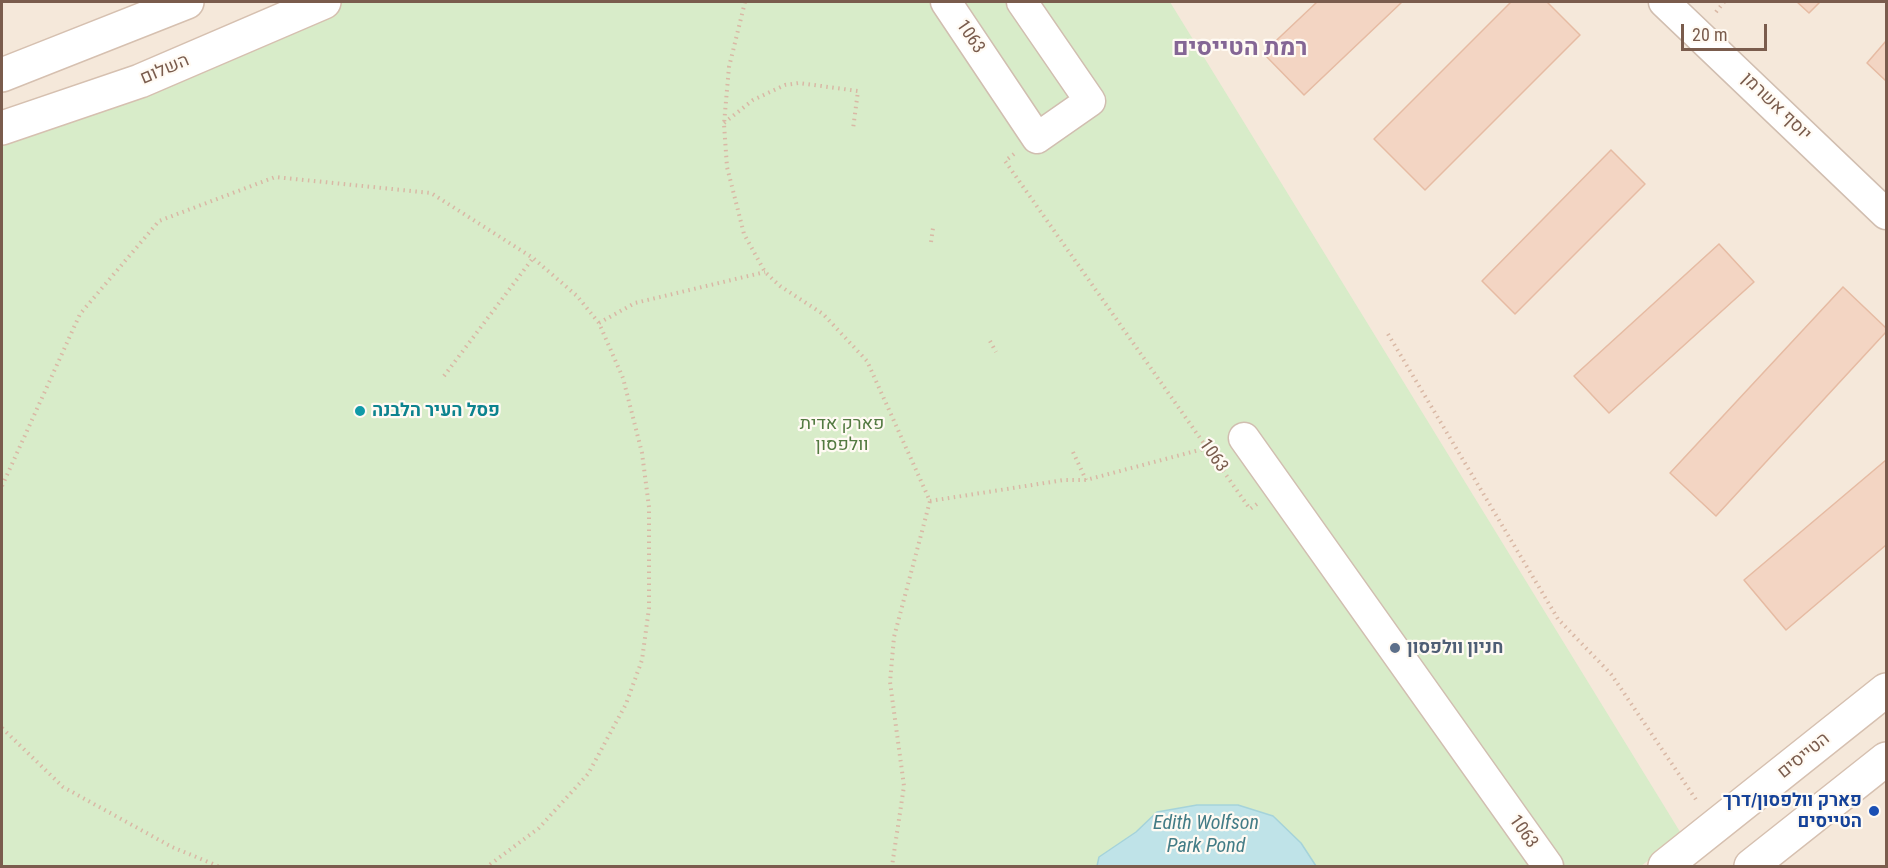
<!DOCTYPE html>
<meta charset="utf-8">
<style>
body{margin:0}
#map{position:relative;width:1888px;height:868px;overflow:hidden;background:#fdf6ec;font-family:"Roboto Condensed",sans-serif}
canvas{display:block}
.frame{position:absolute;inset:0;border:3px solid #7a5c4d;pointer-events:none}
.scale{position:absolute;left:1681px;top:24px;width:86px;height:27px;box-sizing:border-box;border:3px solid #7a5c4d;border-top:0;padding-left:8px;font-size:18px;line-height:21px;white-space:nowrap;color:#7a5c4d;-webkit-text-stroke:4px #fffaf3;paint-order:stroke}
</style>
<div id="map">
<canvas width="1888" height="868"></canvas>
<div class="frame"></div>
<div class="scale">20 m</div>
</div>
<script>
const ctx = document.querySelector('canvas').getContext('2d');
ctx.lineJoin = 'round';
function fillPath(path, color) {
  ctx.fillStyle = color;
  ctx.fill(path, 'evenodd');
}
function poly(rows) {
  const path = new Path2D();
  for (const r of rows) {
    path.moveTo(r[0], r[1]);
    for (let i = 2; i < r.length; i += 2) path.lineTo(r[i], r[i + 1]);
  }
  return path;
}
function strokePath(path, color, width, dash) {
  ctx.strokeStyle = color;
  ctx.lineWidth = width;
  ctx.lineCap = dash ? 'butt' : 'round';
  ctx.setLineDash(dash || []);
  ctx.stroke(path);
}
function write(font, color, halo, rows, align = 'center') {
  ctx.font = font + ' "Roboto Condensed",Heebo,sans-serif';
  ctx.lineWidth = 4.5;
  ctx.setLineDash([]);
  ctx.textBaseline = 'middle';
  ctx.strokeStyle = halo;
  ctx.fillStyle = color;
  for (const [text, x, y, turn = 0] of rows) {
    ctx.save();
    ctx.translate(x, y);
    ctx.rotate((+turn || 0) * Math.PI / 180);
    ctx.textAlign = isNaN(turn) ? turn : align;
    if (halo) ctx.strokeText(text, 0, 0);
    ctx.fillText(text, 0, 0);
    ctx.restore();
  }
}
fillPath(poly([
 [2,2,1886,2,1886,866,2,866]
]), '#f5e8da');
fillPath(poly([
 [324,2,1170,2,1682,835,1641,866,2,866,2,126]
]), '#d8ecc9');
const water = poly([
 [1197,805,1238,805,1273,816,1301,843,1316,866,1097,866,1099,857,1136,832,1157,812,1197,805]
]);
fillPath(water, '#bfe3e8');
strokePath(water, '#a5d3da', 1.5);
const building = poly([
 [1317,2,1402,2,1304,95,1263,53,1317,2],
 [1511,2,1547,2,1580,35,1425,190,1374,139,1511,2],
 [1797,2,1820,2,1809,13,1797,2],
 [1886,41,1886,81,1867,63,1886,41],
 [1611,150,1645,184,1515,314,1482,281,1611,150],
 [1719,244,1754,282,1609,413,1574,376,1719,244],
 [1843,287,1886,328,1886,332,1716,516,1670,473,1843,287],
 [1886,460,1886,545,1786,630,1744,580,1886,460]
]);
fillPath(building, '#f3d5c3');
strokePath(building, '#e6bba3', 1.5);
const minor = poly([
 [946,2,1037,138,1090,101,1022,2],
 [1664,2,1886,214],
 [1244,438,1548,866]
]);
const secondary = poly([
 [2,75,187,2],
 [2,128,140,81,324,2],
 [1665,866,1886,690],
 [1751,866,1886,759]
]);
strokePath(minor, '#d1beb0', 33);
strokePath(secondary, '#d6c0b0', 36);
strokePath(poly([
 [745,2,729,67,724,124,727,167,744,234,765,272,780,286,823,314,867,361,930,501,894,637,890,682,904,786,892,866],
 [1716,12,1724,2],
 [724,123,753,100,785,85,799,83,858,91,853,129],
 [1014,154,1005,161,1250,509,1257,504],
 [931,242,933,228],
 [599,323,635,303,765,272],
 [1388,334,1558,619,1611,674,1697,801],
 [990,341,996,352],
 [444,376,533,258],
 [1073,452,1086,480],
 [2,486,80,314,159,221,275,177,431,193,533,258,577,296,599,323,623,378,642,453,649,507,649,608,642,660,626,704,588,774,539,828,488,866],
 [930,501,1064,480,1086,480,1207,448],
 [2,728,63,787,172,847,218,866]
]), '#d9b8a5', 4, [1.5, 4.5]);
strokePath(minor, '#fff', 30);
strokePath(secondary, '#fff', 33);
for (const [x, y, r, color] of [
 [360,411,6,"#0f9aa8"],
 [1395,648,6,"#5c6f8a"],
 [1874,811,6,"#1a4fb4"]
]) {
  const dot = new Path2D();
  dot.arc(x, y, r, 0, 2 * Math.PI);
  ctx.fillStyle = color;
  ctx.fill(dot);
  strokePath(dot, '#fffaf3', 2);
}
write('18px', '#7a5c4d', '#fffaf3', [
 ["1063",970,37,56],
 ["השלום",165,70,-23],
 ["יוסף אשרמן",1776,107,44],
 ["1063",1213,456,55],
 ["הטייסים",1804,756,-39],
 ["1063",1523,832,55]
]);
write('bold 18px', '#0d838f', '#fffaf3', [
 ["פסל העיר הלבנה",372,411]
], 'left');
write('18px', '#537a41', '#fffaf3', [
 ["פארק אדית",842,424],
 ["וולפסון",842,445]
]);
write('bold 18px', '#4e5e75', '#fffaf3', [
 ["חניון וולפסון",1407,648]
], 'left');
write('bold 18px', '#164399', '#fffaf3', [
 ["פארק וולפסון/דרך",1862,801],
 ["הטייסים",1862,822]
], 'right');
write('italic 20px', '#437c86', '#fffaf3', [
 ["Edith Wolfson",1206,824],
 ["Park Pond",1206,847]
]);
write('bold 24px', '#846695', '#fffaf3', [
 ["רמת הטייסים",1240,49]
]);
</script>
